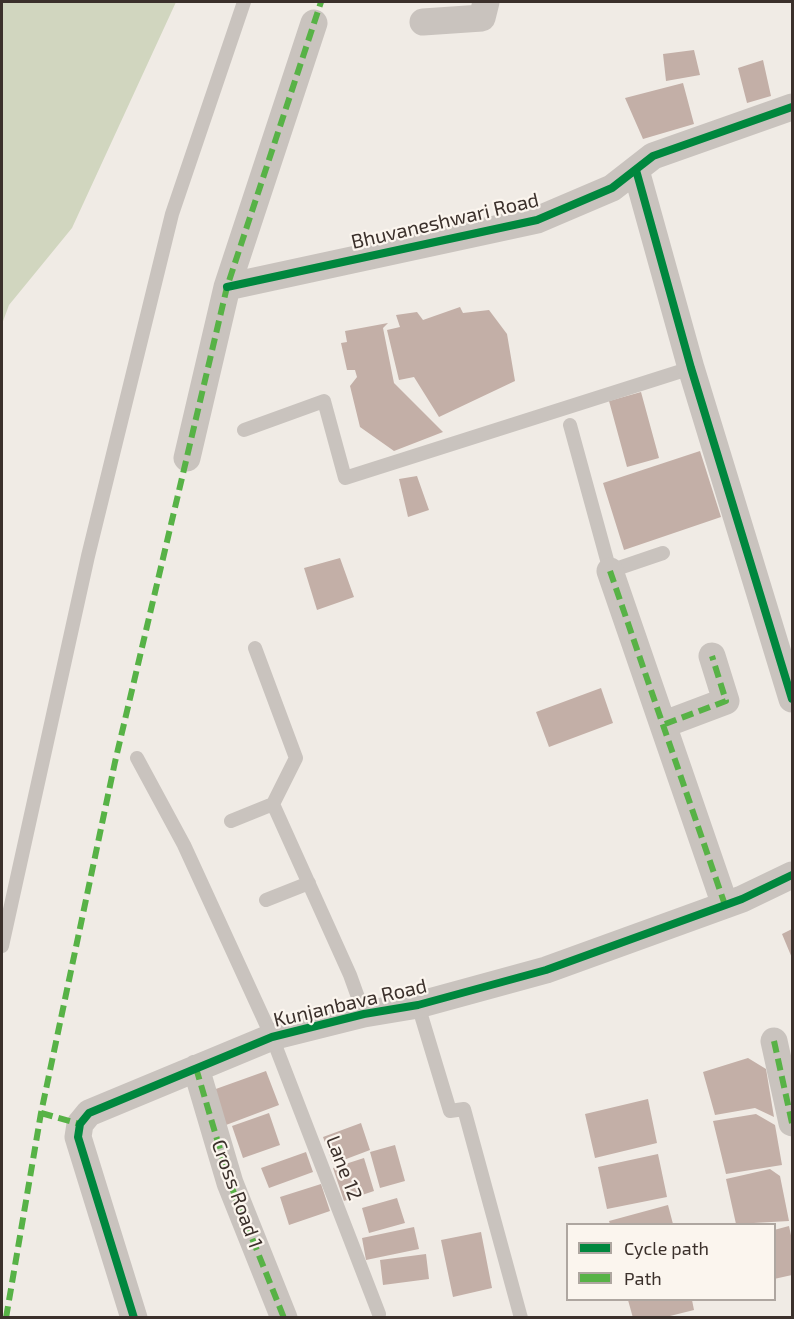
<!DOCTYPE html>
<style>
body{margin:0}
#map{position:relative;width:794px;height:1319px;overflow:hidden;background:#f0ebe5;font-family:"Exo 2",sans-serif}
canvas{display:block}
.frame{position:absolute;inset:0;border:3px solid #3b302b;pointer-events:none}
.legend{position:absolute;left:566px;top:1223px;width:210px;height:78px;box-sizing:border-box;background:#fbf5ee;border:2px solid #aea6a0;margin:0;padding:8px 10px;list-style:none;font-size:18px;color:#3b302b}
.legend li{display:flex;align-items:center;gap:12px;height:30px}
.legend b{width:30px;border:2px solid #aea6a0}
</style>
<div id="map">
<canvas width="794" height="1319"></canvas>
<div class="frame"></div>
<ul class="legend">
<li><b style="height:8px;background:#00873e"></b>Cycle path</li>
<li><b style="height:8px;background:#57b246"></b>Path</li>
</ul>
</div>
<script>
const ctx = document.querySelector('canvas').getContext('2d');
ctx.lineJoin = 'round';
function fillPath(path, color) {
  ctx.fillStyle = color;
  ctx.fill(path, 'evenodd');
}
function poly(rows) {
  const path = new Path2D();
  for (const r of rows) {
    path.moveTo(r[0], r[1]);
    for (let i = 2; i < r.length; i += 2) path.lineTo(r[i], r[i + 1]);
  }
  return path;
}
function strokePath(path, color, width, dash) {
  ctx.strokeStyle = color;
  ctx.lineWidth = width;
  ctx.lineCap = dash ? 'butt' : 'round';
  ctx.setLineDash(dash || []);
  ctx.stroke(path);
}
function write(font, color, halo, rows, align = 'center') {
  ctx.font = font + ' "Exo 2",sans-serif';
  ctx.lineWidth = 4.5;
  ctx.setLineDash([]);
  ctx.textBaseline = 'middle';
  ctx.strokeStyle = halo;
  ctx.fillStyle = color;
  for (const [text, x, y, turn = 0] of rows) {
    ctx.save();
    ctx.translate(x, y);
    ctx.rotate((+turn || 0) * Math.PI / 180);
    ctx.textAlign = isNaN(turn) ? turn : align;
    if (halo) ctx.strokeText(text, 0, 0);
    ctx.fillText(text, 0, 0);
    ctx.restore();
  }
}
fillPath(poly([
 [2,2,176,2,72,228,9,305,2,324]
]), '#d1d6bf');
fillPath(poly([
 [694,50,700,75,666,81,663,54],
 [763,60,771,96,747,103,738,68],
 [683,83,694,124,643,139,625,98],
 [460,307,463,313,489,310,507,334,515,381,439,417,414,377,399,380,387,330,400,327,396,315,417,312,423,320],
 [388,323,383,328,394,383,443,432,394,451,360,427,350,386,357,377,355,370,347,370,341,343,347,342,345,331],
 [641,392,659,458,627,467,609,401],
 [700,451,721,517,624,550,603,483],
 [417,476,429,510,408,517,399,479],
 [340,558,354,597,317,610,304,568],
 [601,688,613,723,549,747,536,712],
 [792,929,792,958,782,934],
 [748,1058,766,1069,774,1117,755,1108,715,1115,703,1072],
 [266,1071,279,1105,226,1125,213,1090],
 [648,1099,657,1143,595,1158,585,1114],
 [269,1113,280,1145,243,1158,232,1126],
 [756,1114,775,1125,782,1165,726,1174,713,1121],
 [361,1123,370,1150,333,1164,323,1137],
 [395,1145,405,1181,380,1188,370,1152],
 [306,1152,313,1172,269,1188,261,1168],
 [658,1154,667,1197,607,1209,598,1167],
 [364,1158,374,1191,344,1201,333,1168],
 [770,1169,780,1176,789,1221,736,1224,726,1179],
 [321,1184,330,1211,289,1225,280,1197],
 [397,1198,405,1223,369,1233,362,1208],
 [668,1205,673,1224,610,1224,609,1221],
 [789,1226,792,1240,792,1275,774,1279,774,1230],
 [414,1227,419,1249,366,1260,362,1238],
 [481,1232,492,1288,453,1297,441,1240],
 [426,1254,429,1279,383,1285,380,1260],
 [628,1300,692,1300,694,1310,662,1318,633,1318]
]), '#c3afa7');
strokePath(poly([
 [570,425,610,571,663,553],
 [244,430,324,401,345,478,691,368],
 [255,648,296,758,273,804,350,975,364,1014],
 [137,758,184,845,272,1037,379,1314],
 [231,821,273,804],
 [266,900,309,883],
 [2,946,88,556,172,214,244,2],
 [418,1005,450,1111,464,1109,521,1318]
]), '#c9c3be', 14);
strokePath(poly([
 [423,22,482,18,486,2],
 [636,170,691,368,792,699],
 [227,287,537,220,612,188,653,156,792,107],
 [187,458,227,287,314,23],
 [610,571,725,905],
 [665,724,726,701,712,656],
 [774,1041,792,1123],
 [196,1068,230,1183,284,1318],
 [134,1318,78,1137,80,1124,89,1113,272,1037,364,1014,418,1005,546,970,742,899,792,875]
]), '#c9c3be', 27);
strokePath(poly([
 [610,571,725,905],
 [665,724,726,701,712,656],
 [774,1041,792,1123],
 [196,1068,230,1183,284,1318],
 [41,1113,80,1124],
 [6,1318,41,1113,115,762,227,287,321,2]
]), '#57b246', 6, [12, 6]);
strokePath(poly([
 [636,170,691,368,792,699],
 [227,287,537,220,612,188,653,156,792,107],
 [134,1318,78,1137,80,1124,89,1113,272,1037,364,1014,418,1005,546,970,742,899,792,875]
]), '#00873e', 8);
write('20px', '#3b302b', '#fbf5ee', [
 ["Bhuvaneshwari Road",445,221,-13],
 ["Kunjanbava Road",350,1003,-13],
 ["Lane 12",344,1168,69],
 ["Cross Road 1",237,1194,70]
]);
</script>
